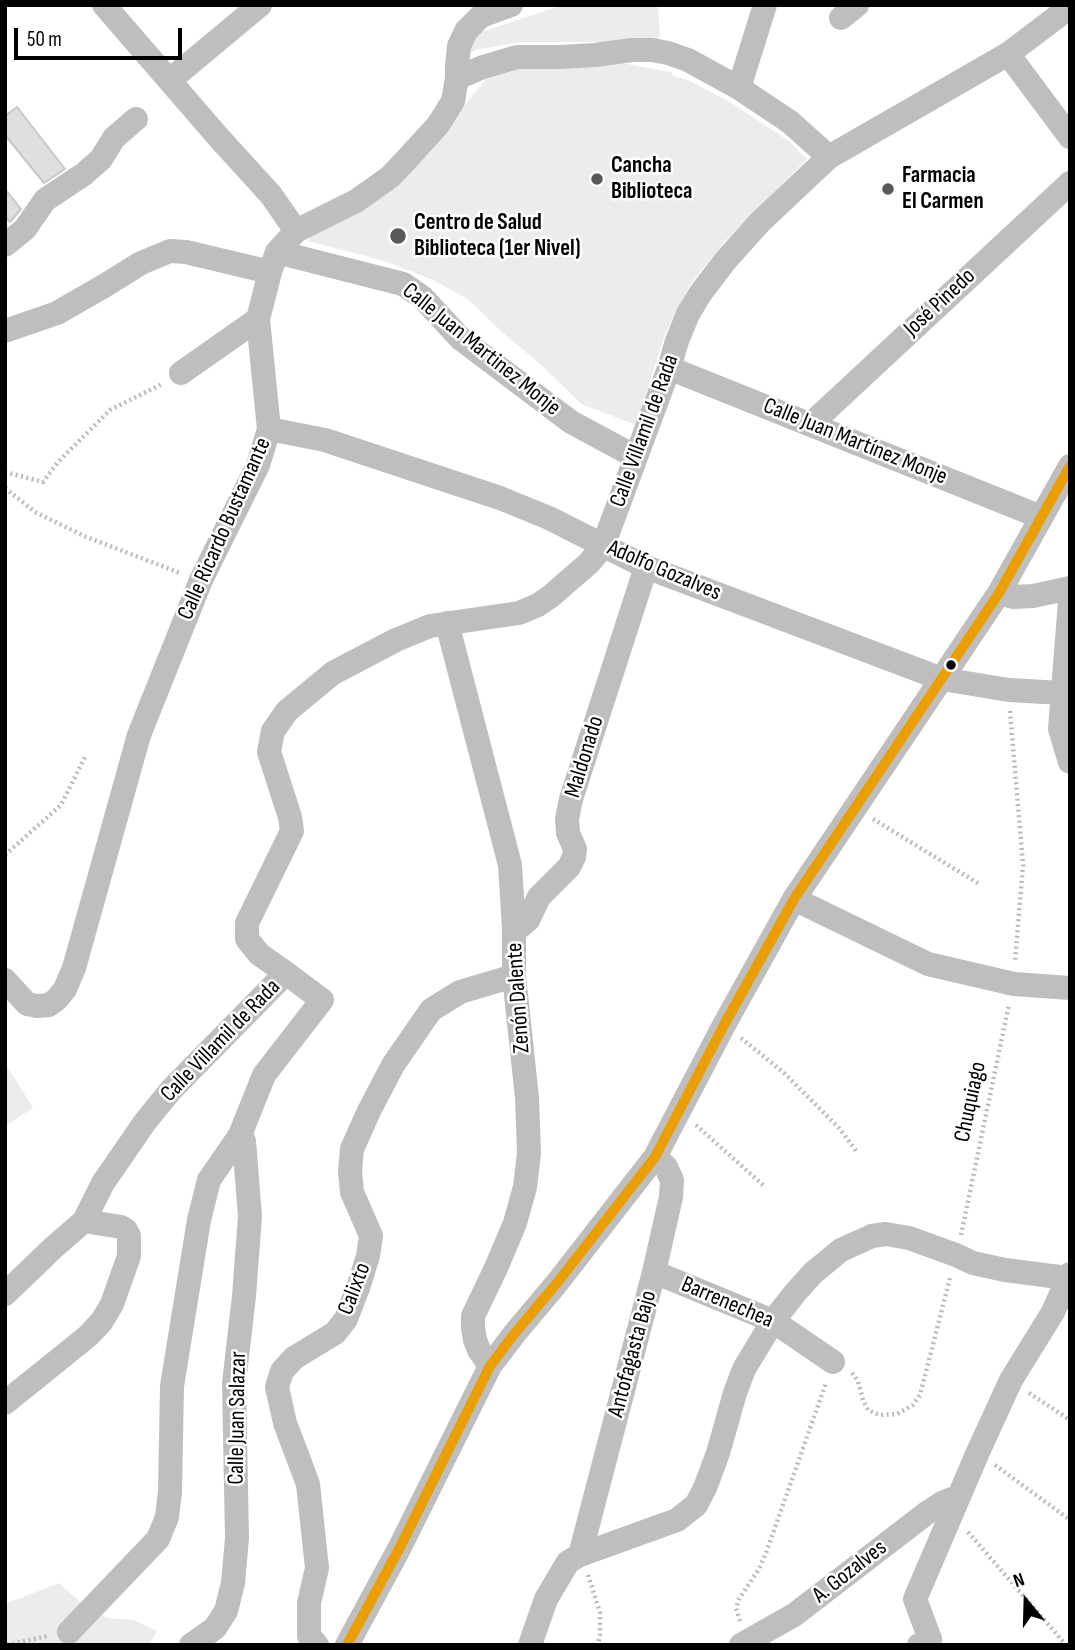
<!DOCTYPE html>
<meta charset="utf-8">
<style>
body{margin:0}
#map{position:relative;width:1075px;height:1650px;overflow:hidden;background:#fff;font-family:"Sofia Sans Condensed",sans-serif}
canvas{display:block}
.frame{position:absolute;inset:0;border:7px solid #000;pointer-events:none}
.north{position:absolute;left:991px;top:1566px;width:70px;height:70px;-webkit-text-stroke:5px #fff;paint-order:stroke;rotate:341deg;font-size:19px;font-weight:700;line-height:28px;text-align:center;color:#000}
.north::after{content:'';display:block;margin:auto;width:24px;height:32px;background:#000;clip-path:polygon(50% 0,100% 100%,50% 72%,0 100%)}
.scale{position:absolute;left:14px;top:28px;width:168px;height:32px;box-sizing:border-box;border:4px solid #000;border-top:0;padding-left:9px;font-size:21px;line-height:24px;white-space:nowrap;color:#000;-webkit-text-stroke:5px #fff;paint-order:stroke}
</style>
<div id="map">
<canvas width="1075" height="1650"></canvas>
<div class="frame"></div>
<div class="north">N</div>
<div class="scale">50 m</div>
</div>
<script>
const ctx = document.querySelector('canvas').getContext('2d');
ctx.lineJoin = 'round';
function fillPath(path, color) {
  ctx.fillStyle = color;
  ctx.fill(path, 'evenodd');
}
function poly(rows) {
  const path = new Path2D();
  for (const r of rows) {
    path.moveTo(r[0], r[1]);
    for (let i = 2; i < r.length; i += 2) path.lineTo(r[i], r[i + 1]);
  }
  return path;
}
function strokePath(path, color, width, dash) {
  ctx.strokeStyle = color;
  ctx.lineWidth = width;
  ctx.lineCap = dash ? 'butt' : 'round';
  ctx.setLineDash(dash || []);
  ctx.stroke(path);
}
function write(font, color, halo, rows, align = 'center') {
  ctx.font = font + ' "Sofia Sans Condensed",sans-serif';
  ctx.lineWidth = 5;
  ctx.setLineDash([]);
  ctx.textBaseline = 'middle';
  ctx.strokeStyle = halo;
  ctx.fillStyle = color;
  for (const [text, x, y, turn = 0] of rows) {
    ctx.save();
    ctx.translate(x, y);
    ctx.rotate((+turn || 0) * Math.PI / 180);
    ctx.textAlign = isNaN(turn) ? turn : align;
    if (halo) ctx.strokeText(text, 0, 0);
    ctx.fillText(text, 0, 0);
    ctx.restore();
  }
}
fillPath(poly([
 [562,5,658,5,660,35,656,42,521,42,475,50,465,56,470,36],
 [616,62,671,72,674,76,690,81,733,104,789,141,807,159,724,242,690,285,665,334,636,425,581,404,539,363,503,333,468,299,433,280,384,261,308,241,323,222,449,124,493,71],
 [5,1063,33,1108,5,1126],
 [59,1583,88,1609,108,1618,134,1620,157,1631,149,1645,5,1645,5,1604]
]), '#ececec');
const building = poly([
 [17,107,65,169,44,183,5,135,5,116,17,107],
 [5,189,21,209,10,222,5,216,5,189]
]);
fillPath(building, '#dfdfdf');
strokePath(building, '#c7c7c7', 2);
strokePath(poly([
 [5,472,43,482,58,462,110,410,162,384],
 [5,488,35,512,84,536,180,573],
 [1010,711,1023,865,1015,961],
 [873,819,981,885],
 [5,855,61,805,85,757],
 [741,1038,783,1072,839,1128,857,1152],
 [696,1125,764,1186],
 [961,1235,1009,1004],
 [852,1373,858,1381,863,1400,868,1410,880,1415,897,1414,913,1405,920,1395,950,1278],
 [1029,1393,1070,1420],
 [995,1465,1070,1520],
 [968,1532,1066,1645],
 [588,1575,600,1613,600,1634,598,1645],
 [740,1621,736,1608,739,1599,759,1569,766,1553,826,1383],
 [7,1645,48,1636]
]), '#b9b9b9', 4.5, [2, 3.5]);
strokePath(poly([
 [104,5,220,139,271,195,296,231],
 [841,18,857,5],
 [1008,54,1070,137],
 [457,78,483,67,517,57,560,57,595,55,632,50,652,50,668,53,688,60,739,88,790,122,829,157],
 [170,80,260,5],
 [739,88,765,5],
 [5,245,25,229,45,200,84,174,101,159,114,138,136,119],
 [277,252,403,284,422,297,461,339,571,422,636,457],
 [5,331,57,313,104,286,141,263,170,251,186,252,270,272],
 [669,368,1041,517],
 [181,373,258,319],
 [811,424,1070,183],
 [269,429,325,440,500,498,549,518,646,567,942,679,1009,690,1062,693],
 [999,593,1013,597,1033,596,1070,588],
 [1070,601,1060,729,1070,762],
 [447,623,510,865,514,928,514,976,527,1098,529,1153,525,1187,515,1223,496,1268,473,1316,473,1328,475,1340,479,1350,490,1366],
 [794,899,928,964,1014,984,1070,988],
 [514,928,521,926,528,920,539,897,569,867,574,857,575,849,568,833,567,819,571,799,646,567],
 [5,980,27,1004,37,1006,49,1005,57,999,65,989,74,968,139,735,201,580,258,465,269,429,258,319,270,272,277,252,296,231,356,201,390,177,407,159,438,125,453,101,457,78,457,66,459,46,466,31,481,16,511,5],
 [654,1272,773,1321,833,1362],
 [5,1294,53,1248,84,1221,103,1183,145,1122,171,1090,286,973,259,954,247,939,247,923,292,831,290,817,269,752,273,731,287,711,333,673,396,640,430,626,519,613,538,605,551,596,589,563,603,546,669,368,677,341,688,314,700,294,725,261,760,222,829,157,1008,54,1070,7],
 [5,1403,88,1336,102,1321,112,1304,129,1256,129,1236,126,1230,121,1227,84,1221],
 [580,1555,654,1272,671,1197,672,1180,666,1167,655,1157],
 [69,1632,158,1539,167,1517,170,1492,172,1386,199,1220,209,1180,240,1135,264,1075,322,1000,286,973],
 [191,1645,215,1628,226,1611,233,1583,237,1538,234,1383,244,1296,250,1216,244,1141,240,1135],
 [317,1645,309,1636,309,1603,317,1568,308,1484,285,1423,277,1387,282,1371,294,1358,335,1333,346,1319,358,1288,368,1256,371,1236,352,1192,350,1171,352,1149,369,1111,393,1065,431,1010,460,992,514,976],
 [347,1645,399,1549,490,1366,515,1333,557,1283,655,1157,724,1025,794,899,999,593,1070,466],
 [530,1645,546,1599,568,1562,580,1555,677,1520,696,1505,705,1488,718,1453,735,1393,744,1369,773,1321,795,1293,813,1273,841,1250,872,1236,886,1234,909,1238,956,1255,973,1263,1005,1270,1067,1278],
 [741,1645,794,1615,928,1512,942,1503,952,1499,958,1498],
 [919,1645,930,1639,915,1599,978,1452,1011,1380,1053,1312,1070,1274]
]), '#bebebe', 24);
strokePath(poly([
 [347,1645,399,1549,490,1366,515,1333,557,1283,655,1157,724,1025,794,899,999,593,1070,466]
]), '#eb9e00', 10);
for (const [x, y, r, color] of [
 [597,179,7,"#595959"],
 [888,189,7,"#595959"],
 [398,236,9,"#595959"],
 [951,665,6,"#000"]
]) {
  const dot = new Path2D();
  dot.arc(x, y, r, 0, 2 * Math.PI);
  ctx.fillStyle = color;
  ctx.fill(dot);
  strokePath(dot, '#fff', 2.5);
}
write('bold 23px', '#000', '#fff', [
 ["Cancha",611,166],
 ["Biblioteca",611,192],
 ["Farmacia",902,176],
 ["El Carmen",902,202],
 ["Centro de Salud",414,223],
 ["Biblioteca (1er Nivel)",414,249]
], 'left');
write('23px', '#000', '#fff', [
 ["José Pinedo",940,303,-43],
 ["Calle Juan Martinez Monje",481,350,39],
 ["Calle Villamil de Rada",645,431,-70],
 ["Calle Juan Martínez Monje",855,442,22],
 ["Calle Ricardo Bustamante",225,529,-66],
 ["Adolfo Gozalves",664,571,23],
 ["Maldonado",585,757,-73],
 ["Zenón Dalente",519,998,-94],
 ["Calle Villamil de Rada",221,1041,-46],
 ["Chuquiago",971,1102,-78],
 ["Calixto",355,1289,-69],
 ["Barrenechea",727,1303,23],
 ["Antofagasta Bajo",633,1354,-75],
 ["Calle Juan Salazar",238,1418,-89],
 ["A. Gozalves",850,1572,-38]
]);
</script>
